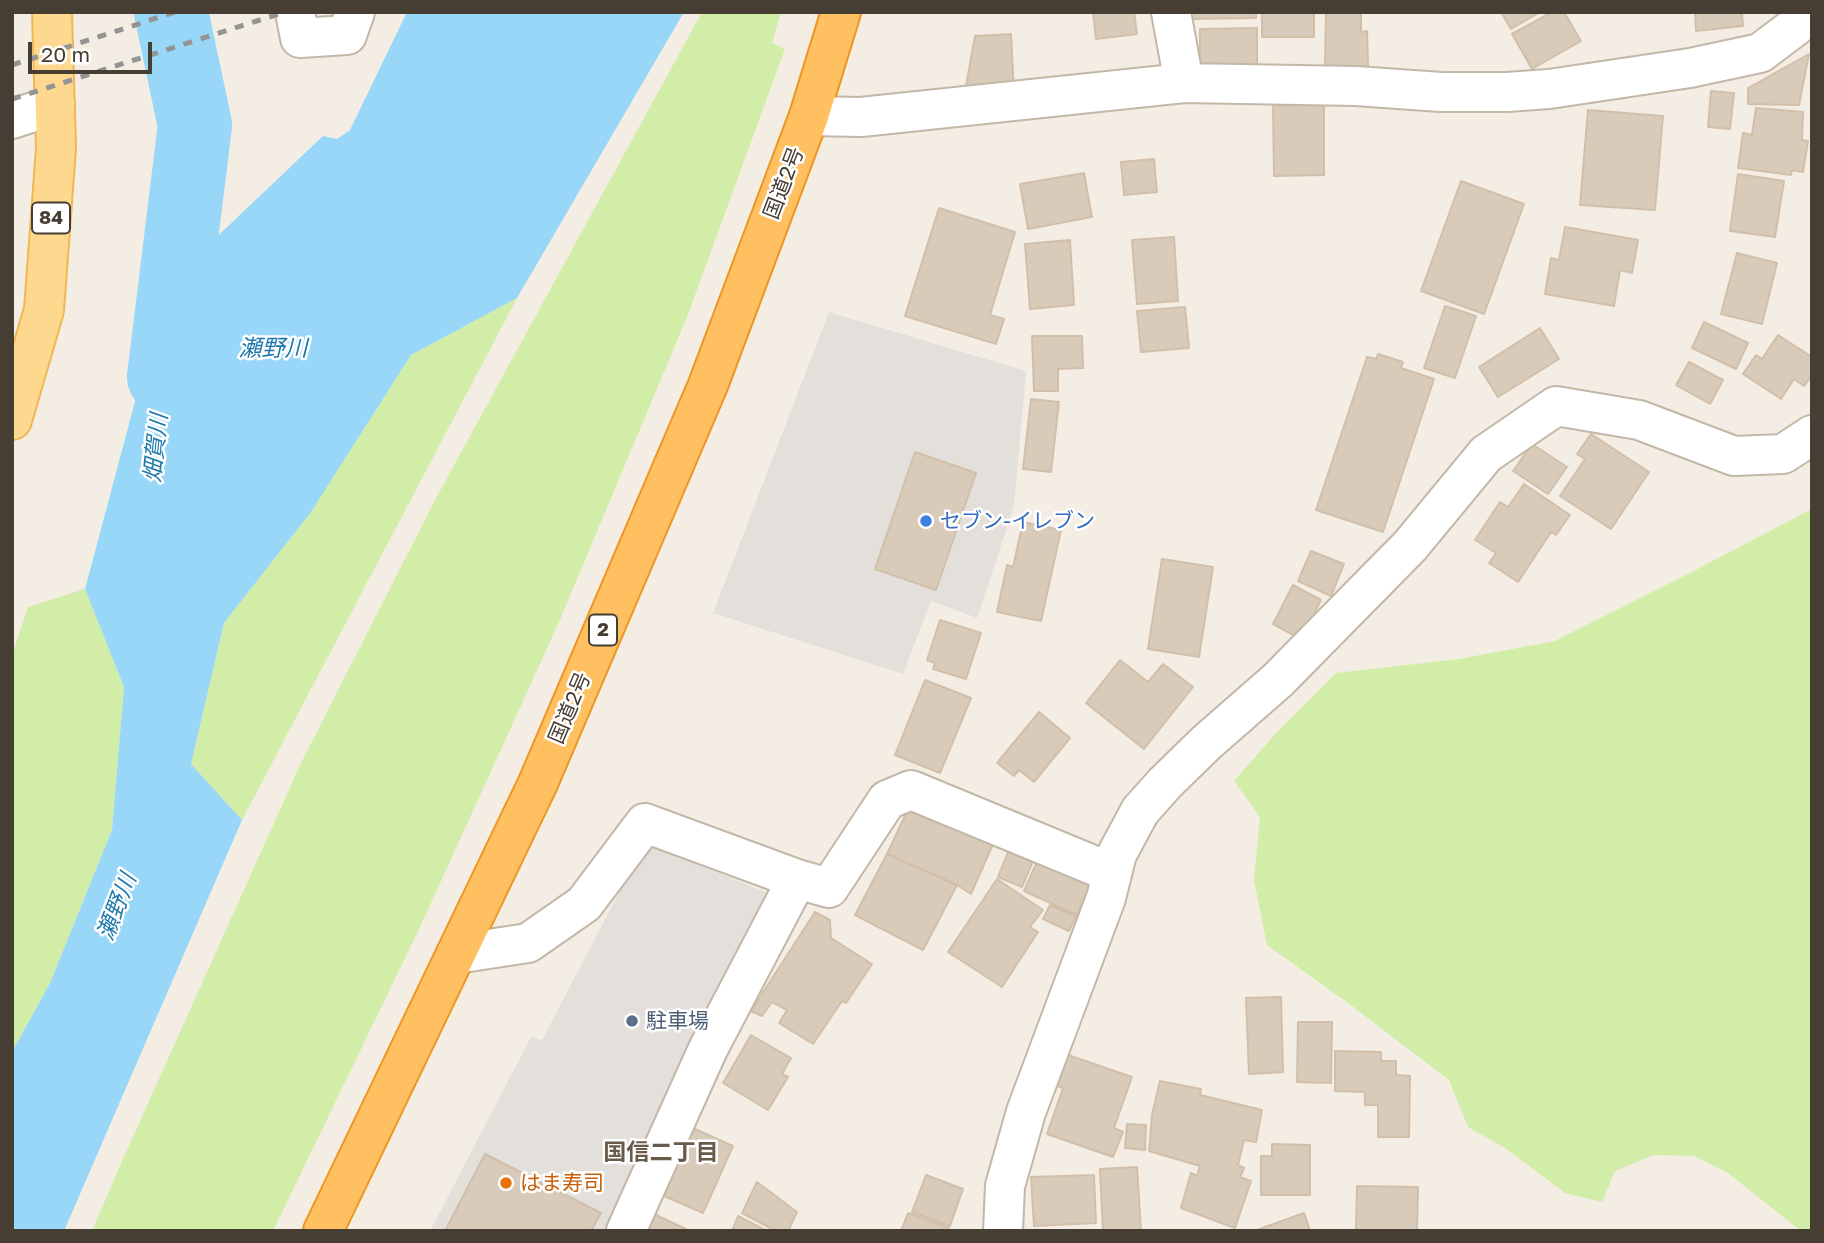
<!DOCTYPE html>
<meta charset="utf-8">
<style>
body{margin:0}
#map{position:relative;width:1824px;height:1243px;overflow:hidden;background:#f4ede3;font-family:"Golos Text",sans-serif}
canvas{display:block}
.frame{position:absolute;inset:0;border:14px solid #463d33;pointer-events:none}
.scale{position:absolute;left:28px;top:42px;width:124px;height:32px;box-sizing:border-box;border:4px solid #463d33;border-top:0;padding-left:9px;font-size:21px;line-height:24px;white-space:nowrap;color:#463d33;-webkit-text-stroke:5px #fff;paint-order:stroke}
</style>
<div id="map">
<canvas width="1824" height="1243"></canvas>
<div class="frame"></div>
<div class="scale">20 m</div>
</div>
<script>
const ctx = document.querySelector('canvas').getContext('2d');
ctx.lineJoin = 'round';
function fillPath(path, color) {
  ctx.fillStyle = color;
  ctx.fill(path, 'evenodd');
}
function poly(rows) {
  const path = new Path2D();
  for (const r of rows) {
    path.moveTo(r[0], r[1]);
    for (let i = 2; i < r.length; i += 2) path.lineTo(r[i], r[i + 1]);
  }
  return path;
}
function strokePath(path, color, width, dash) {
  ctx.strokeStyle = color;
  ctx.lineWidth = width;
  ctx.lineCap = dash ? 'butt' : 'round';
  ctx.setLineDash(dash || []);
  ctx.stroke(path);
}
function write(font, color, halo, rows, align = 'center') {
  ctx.font = font + ' "Golos Text","Noto Sans JP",sans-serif';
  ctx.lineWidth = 5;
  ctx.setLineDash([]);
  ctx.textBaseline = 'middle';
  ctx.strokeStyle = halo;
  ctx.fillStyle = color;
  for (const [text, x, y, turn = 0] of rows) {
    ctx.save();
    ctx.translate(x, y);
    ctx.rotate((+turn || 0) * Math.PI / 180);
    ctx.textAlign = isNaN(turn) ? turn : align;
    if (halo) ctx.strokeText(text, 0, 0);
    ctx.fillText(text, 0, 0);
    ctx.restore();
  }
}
fillPath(poly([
 [702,12,781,12,772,43,785,49,687,317,559,622,420,927,273,1231,92,1231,123,1159,301,763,435,500],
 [517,298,242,820,191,764,224,623,311,512,411,355],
 [1812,509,1812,1231,1801,1231,1728,1173,1694,1156,1653,1155,1615,1171,1602,1202,1565,1193,1505,1148,1468,1127,1449,1080,1348,1003,1267,945,1254,880,1260,817,1234,781,1277,732,1336,673,1459,659,1555,641,1682,577],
 [85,589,124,687,112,830,50,983,12,1052,12,655,28,607]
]), '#d2eda7');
fillPath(poly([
 [829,312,1026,371,1014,506,977,618,931,601,903,674,713,613],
 [915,452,976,473,936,590,875,568],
 [645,843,772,895,610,1231,430,1231,531,1037,542,1040]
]), '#e3e0dc');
fillPath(poly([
 [407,12,684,12,517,298,411,355,311,512,224,623,191,764,242,820,64,1231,12,1231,12,1052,50,983,112,830,124,687,85,589,166,285,323,136,337,139,350,130]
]), '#98d7f8');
strokePath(poly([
 [164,377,195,125,171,12]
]), '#98d7f8', 74);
const building = poly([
 [1093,12,1134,12,1137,34,1096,39,1093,12],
 [1188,12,1256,12,1256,18,1188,19,1188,12],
 [1262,12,1314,12,1314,37,1262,37,1262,12],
 [1326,12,1361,12,1361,32,1367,31,1368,66,1325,66,1326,12],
 [1501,12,1540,12,1511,29,1501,12],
 [1552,12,1564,12,1581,41,1532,69,1512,34,1552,12],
 [1695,12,1742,12,1743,26,1696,31,1695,12],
 [1257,28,1257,68,1200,69,1200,29,1257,28],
 [1011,34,1014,93,964,97,975,36,1011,34],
 [1809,54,1799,105,1748,104,1748,88,1809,54],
 [1711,91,1734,93,1730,129,1708,127,1711,91],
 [1273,105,1324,105,1324,175,1274,176,1273,105],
 [1756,108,1803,112,1802,140,1808,141,1803,172,1792,170,1791,175,1738,168,1743,133,1752,135,1756,108],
 [1588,110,1663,116,1655,210,1580,205,1588,110],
 [1154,159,1157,192,1124,195,1121,162,1154,159],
 [1084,173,1092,217,1028,229,1020,184,1084,173],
 [1738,174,1784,181,1775,237,1730,231,1738,174],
 [1461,181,1524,204,1484,314,1421,291,1461,181],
 [939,208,1015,232,990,315,1004,319,996,344,905,316,939,208],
 [1565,227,1638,240,1632,273,1620,270,1614,306,1545,294,1551,258,1559,260,1565,227],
 [1174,237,1178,301,1137,304,1132,240,1174,237],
 [1070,240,1074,305,1030,309,1025,244,1070,240],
 [1737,253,1777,263,1762,324,1721,314,1737,253],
 [1445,306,1476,316,1455,378,1424,368,1445,306],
 [1185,307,1189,348,1141,352,1137,311,1185,307],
 [1704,322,1748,343,1736,369,1692,348,1704,322],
 [1540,328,1559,359,1498,397,1479,367,1540,328],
 [1778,335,1812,357,1812,375,1804,386,1794,379,1781,399,1743,374,1756,355,1762,359,1778,335],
 [1032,336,1082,336,1083,368,1058,369,1058,391,1034,391,1032,336],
 [1378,354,1403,362,1401,368,1434,379,1383,532,1316,510,1367,357,1376,359,1378,354],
 [1689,362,1723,380,1710,404,1676,385,1689,362],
 [1031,399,1059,402,1051,472,1023,469,1031,399],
 [1591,434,1649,472,1611,529,1560,496,1585,459,1577,454,1591,434],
 [1532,444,1567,467,1548,494,1513,471,1532,444],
 [915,452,976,473,936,590,875,569,915,452],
 [1524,484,1570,515,1556,535,1551,532,1518,582,1489,563,1496,553,1475,540,1500,502,1508,507,1524,484],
 [1023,522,1061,530,1041,621,997,612,1007,565,1013,567,1023,522],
 [1311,551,1344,564,1331,596,1298,581,1311,551],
 [1162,559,1213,567,1199,657,1148,649,1162,559],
 [1293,585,1321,600,1301,639,1273,624,1293,585],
 [940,620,981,633,966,679,933,669,935,663,927,660,940,620],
 [1120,660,1148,682,1163,664,1193,687,1144,749,1086,703,1120,660],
 [925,680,971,698,940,773,895,755,925,680],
 [1039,712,1070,738,1034,782,1019,770,1014,776,997,763,1039,712],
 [911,803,994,842,971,894,957,885,887,854,911,803],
 [1011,845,1035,856,1022,887,998,877,1011,845],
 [887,854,957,885,923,950,855,915,887,854],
 [1040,855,1093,880,1077,915,1024,891,1040,855],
 [997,879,1043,910,1030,927,1038,932,1002,987,948,952,997,879],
 [1050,905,1076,917,1069,931,1043,919,1050,905],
 [815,912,830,920,831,938,872,964,846,1003,842,1001,813,1044,779,1023,787,1010,772,1002,762,1016,751,1011,815,912],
 [1281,997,1283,1072,1249,1074,1246,998,1281,997],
 [1298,1022,1332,1022,1331,1083,1297,1082,1298,1022],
 [751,1035,791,1058,782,1074,788,1077,768,1110,723,1083,751,1035],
 [1335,1051,1381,1052,1381,1061,1396,1061,1396,1075,1410,1076,1409,1137,1378,1137,1378,1105,1365,1105,1365,1092,1335,1091,1335,1051],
 [1068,1055,1132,1077,1114,1128,1123,1132,1113,1157,1047,1134,1063,1088,1057,1086,1068,1055],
 [1160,1081,1201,1089,1200,1095,1262,1110,1256,1142,1244,1140,1238,1165,1244,1168,1240,1177,1251,1181,1235,1228,1181,1208,1191,1173,1197,1176,1200,1166,1149,1151,1152,1115,1160,1081],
 [1127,1124,1146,1125,1145,1150,1125,1148,1127,1124],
 [686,1125,733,1146,703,1213,655,1192,686,1125],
 [1272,1144,1310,1145,1310,1195,1261,1195,1261,1156,1272,1156,1272,1144],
 [485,1154,601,1213,591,1231,445,1231,485,1154],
 [1137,1167,1141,1231,1103,1231,1100,1169,1137,1167],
 [926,1175,963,1189,950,1226,912,1212,926,1175],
 [1094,1175,1096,1223,1034,1226,1031,1177,1094,1175],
 [757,1182,797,1212,788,1231,776,1231,742,1213,757,1182],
 [1357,1186,1418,1187,1417,1231,1356,1230,1357,1186],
 [645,1210,686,1229,685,1231,634,1231,645,1210],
 [908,1213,949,1228,948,1231,901,1231,908,1213],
 [1304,1213,1310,1231,1254,1231,1304,1213],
 [738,1216,767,1231,732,1231,738,1216]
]);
fillPath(building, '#d9cbba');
strokePath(building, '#d2bfaa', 2);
const street = poly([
 [295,12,300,38,347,35,355,12],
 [1171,12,1184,83],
 [809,116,861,117,1184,83,1356,86,1441,92,1507,92,1549,89,1690,68,1760,53,1796,26,1805,12],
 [12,119,55,105],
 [456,954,528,943,584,904,645,823,797,879],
 [626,1231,708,1049,797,879,829,888,887,800,911,790,1112,873],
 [1003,1231,1005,1186,1026,1112,1106,898,1117,854,1140,811,1165,783,1206,743,1278,680,1410,546,1486,454,1556,406,1639,420,1734,456,1783,454,1812,435]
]);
const primary = poly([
 [12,420,44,310,56,148,52,12]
]);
const highway = poly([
 [323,1231,538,783,708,385,809,116,841,12]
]);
strokePath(street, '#c3b7a8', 42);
strokePath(primary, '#f0b754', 42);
strokePath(highway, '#ee9622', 42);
strokePath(street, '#fff', 38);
strokePath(primary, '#ffd890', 38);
strokePath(highway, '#ffc062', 38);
strokePath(poly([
 [12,65,175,12],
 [12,99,285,12]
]), '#949494', 5, [9, 9]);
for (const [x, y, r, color] of [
 [926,521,7,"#3f7fe0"],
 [632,1021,7,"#5c6f8a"],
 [506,1183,7,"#e8710a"]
]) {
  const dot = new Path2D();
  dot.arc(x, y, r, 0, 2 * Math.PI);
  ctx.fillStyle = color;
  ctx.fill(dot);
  strokePath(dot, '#fff', 2.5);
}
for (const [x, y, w] of [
 [51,218,38],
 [603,630,28]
]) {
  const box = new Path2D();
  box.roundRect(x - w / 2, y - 15.5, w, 31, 5);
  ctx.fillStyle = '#fff';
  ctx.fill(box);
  strokePath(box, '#463d33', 2);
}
write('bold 19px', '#463d33', null, [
 ["84",51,218],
 ["2",603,630]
]);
write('21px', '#463d33', '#fff', [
 ["国道2号",784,183,-69],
 ["国道2号",570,708,-67]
]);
write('21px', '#366cbe', '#fff', [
 ["セブン-イレブン",940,521]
], 'left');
write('21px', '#4e5e75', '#fff', [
 ["駐車場",646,1021]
], 'left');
write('21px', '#c56008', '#fff', [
 ["はま寿司",520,1183]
], 'left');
write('italic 23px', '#1f79ac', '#fff', [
 ["瀬野川",273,349],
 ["畑賀川",156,448,-84],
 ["瀬野川",117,907,-69]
]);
write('bold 23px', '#6a5a49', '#fff', [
 ["国信二丁目",661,1153]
]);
</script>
